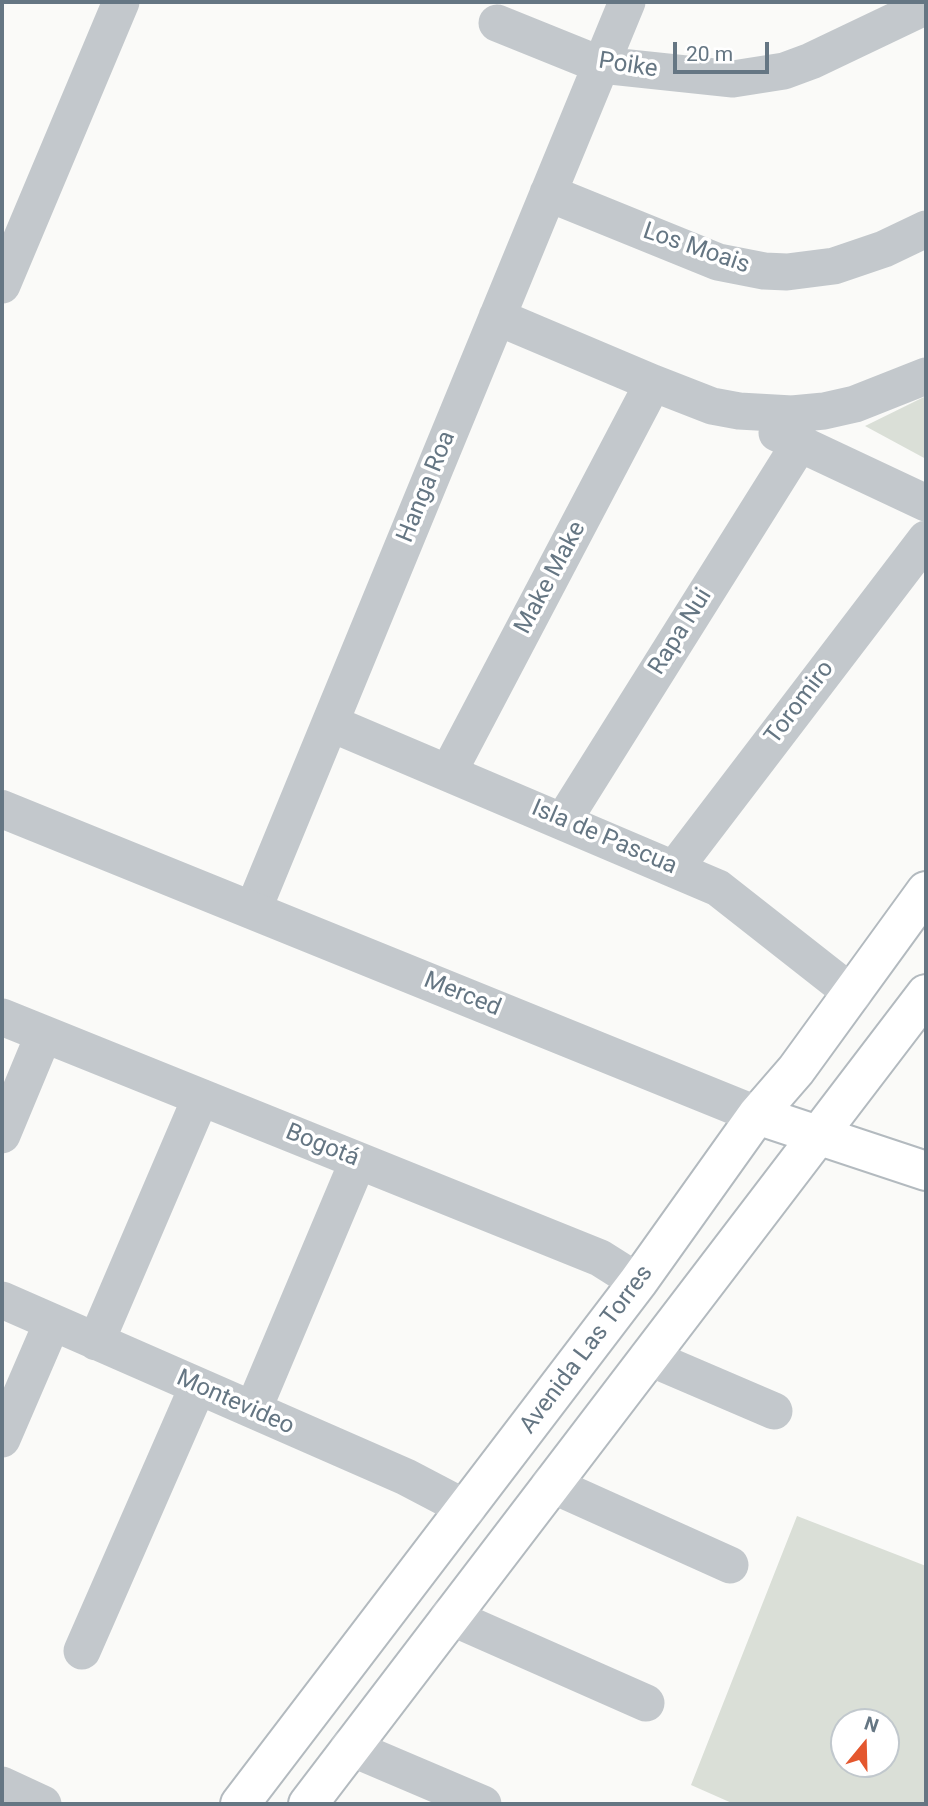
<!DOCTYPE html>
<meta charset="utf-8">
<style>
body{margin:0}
#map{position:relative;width:928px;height:1806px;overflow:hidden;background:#fafaf8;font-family:Roboto,sans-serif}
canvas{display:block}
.frame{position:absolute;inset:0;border:4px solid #657683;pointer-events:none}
.north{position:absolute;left:830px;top:1708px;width:70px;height:70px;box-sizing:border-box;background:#fff;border:2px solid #c1c8cd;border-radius:50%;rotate:19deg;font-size:19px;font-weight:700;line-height:28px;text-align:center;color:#657683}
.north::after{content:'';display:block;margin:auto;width:24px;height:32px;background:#e4572e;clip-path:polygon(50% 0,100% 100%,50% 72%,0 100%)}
.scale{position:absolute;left:673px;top:42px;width:96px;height:32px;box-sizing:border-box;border:4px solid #657683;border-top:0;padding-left:9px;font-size:21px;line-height:24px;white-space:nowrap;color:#657683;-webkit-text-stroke:5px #fff;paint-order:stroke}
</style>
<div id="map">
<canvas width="928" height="1806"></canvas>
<div class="frame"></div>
<div class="north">N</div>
<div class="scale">20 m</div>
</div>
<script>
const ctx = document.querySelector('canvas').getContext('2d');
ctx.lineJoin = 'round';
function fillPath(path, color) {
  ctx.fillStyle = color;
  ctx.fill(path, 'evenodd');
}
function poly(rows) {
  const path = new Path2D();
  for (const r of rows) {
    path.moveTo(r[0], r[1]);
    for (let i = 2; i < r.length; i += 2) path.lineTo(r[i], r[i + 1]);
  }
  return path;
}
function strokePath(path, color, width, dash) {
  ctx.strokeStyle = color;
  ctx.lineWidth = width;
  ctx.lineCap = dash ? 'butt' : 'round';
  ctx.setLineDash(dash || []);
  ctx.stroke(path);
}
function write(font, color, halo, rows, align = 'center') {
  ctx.font = font + ' Roboto,sans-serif';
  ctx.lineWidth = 7;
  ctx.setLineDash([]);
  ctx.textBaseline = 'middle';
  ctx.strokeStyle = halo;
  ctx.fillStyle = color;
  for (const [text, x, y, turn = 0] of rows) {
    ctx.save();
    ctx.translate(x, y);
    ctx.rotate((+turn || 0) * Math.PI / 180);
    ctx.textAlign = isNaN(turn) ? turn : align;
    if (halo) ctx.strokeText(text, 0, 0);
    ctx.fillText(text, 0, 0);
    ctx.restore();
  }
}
fillPath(poly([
 [926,396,926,459,865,426],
 [797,1516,926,1566,926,1804,734,1804,691,1785],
 [844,1722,886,1722,886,1764,844,1764]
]), '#dadfd7');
const secondary = poly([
 [757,1115,926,1171],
 [240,1804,638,1282,757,1115,796,1070,926,891],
 [308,1804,926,994]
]);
strokePath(secondary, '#b3babf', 42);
strokePath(poly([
 [497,23,601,65,733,79,784,71,811,61,920,9],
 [548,193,718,262,764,271,787,272,834,266,884,249,926,229],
 [2,285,121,2],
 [497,317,653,383,712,406,739,411,792,414,824,411,855,404,926,376],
 [777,433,926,503],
 [330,723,718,888,853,994],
 [448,773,653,383],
 [563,821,800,443],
 [675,868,926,539],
 [253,910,627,2],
 [2,1017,600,1258,638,1282],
 [2,1135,44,1034],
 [2,1300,406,1477,467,1509],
 [96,1342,201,1097],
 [648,1357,774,1411],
 [253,1410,358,1161],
 [2,1439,52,1323],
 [550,1484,730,1565],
 [449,1616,646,1703],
 [82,1651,198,1386],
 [349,1747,483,1804],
 [2,1785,43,1804]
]), '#c3c8cc', 37);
strokePath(poly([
 [2,809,757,1115]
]), '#c3c8cc', 38);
strokePath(secondary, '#fff', 38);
write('24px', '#657683', '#fff', [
 ["Poike",628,66,9],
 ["Los Moais",696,249,19],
 ["Hanga Roa",427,487,-68],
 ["Make Make",551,578,-62],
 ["Rapa Nui",681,632,-58],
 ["Toromiro",800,703,-53],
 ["Isla de Pascua",604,838,23],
 ["Merced",462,995,22],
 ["Bogotá",322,1146,22],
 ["Avenida Las Torres",587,1350,-53],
 ["Montevideo",235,1403,24]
]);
</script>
